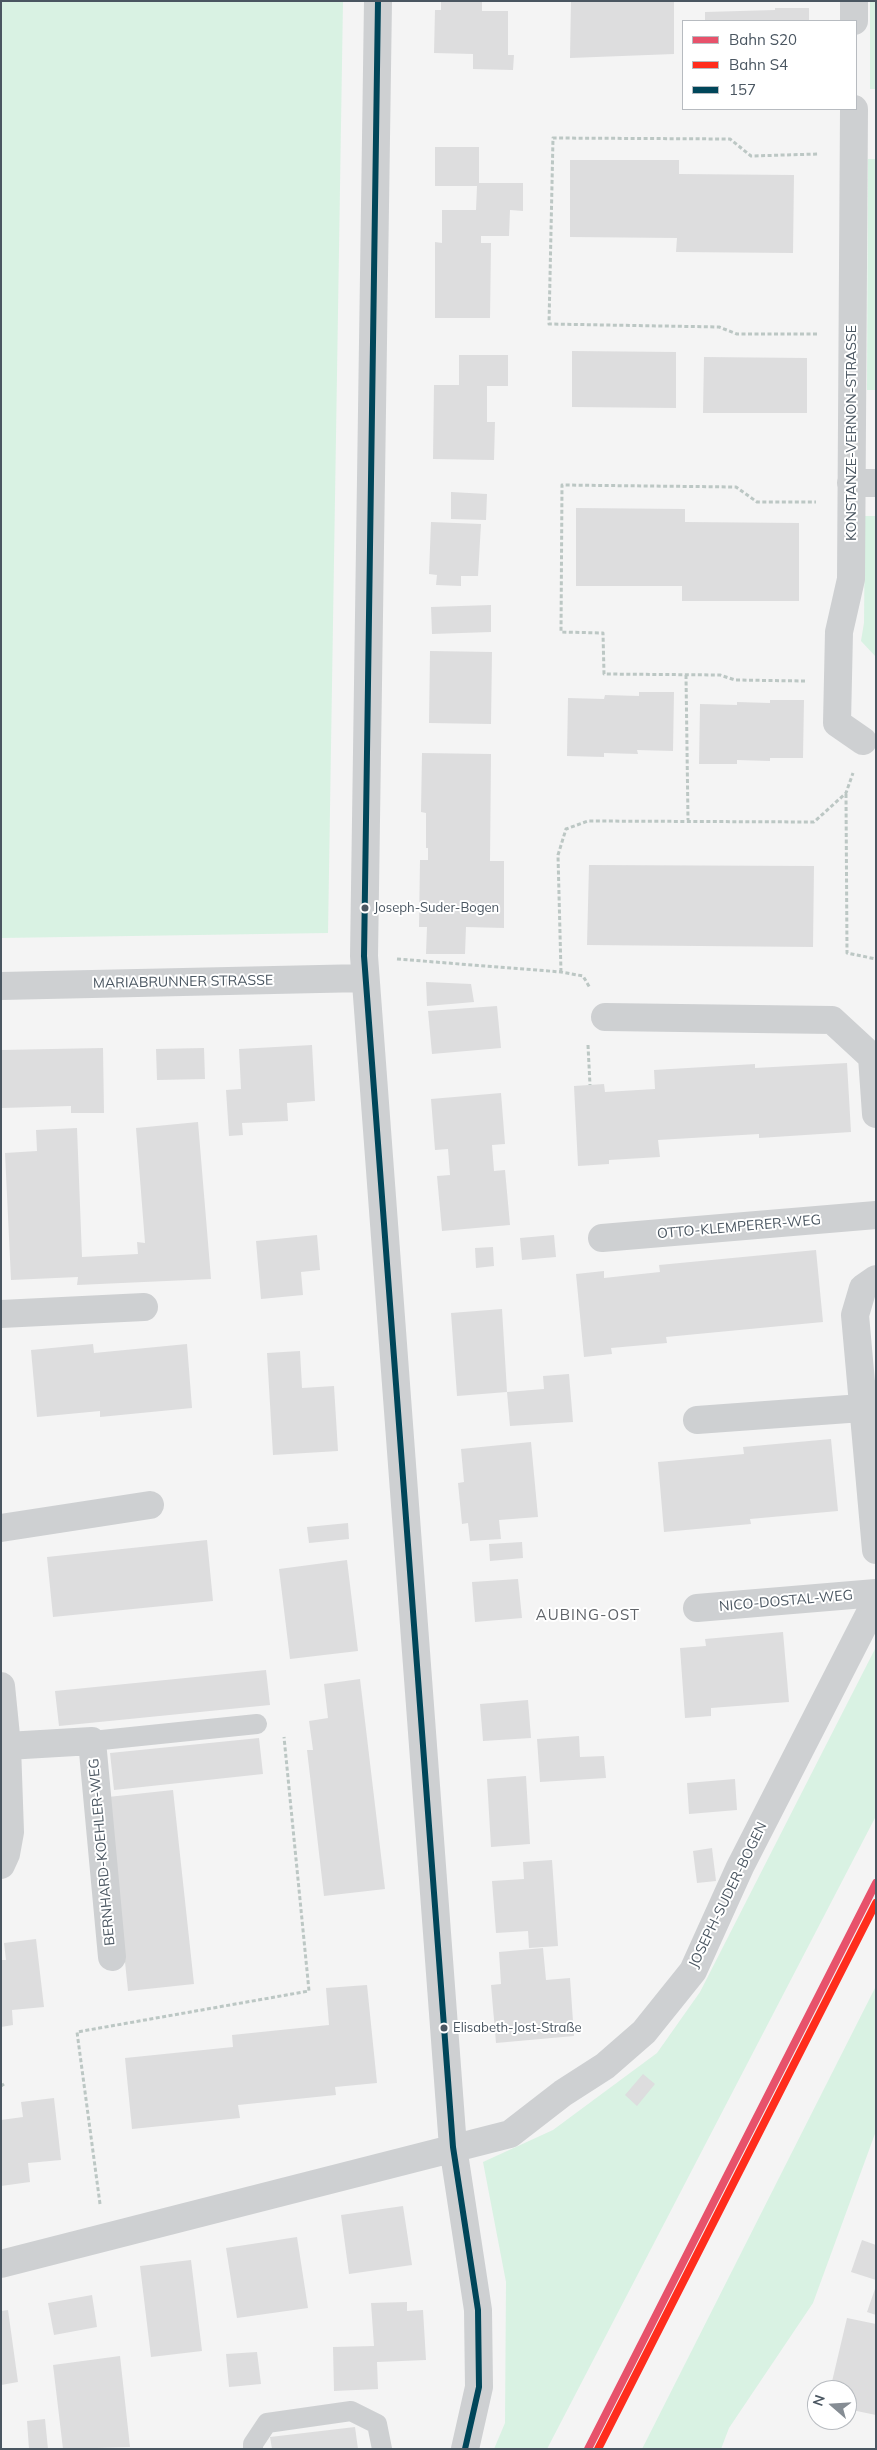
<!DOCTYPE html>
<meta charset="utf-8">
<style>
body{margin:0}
#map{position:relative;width:877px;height:2450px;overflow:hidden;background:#f4f4f4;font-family:Mulish,sans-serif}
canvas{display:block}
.frame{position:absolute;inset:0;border:2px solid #4a5661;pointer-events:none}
.legend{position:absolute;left:682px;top:20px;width:175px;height:90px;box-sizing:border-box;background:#fff;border:1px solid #b7bbc0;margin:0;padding:6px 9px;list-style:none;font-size:15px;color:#4a5661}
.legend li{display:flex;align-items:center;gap:10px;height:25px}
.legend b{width:25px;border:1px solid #b7bbc0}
.north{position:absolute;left:807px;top:2380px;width:50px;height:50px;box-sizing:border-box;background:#fff;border:1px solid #b7bbc0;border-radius:50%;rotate:289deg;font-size:14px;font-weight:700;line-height:20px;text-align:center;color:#4a5661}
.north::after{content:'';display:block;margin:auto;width:18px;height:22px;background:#868d94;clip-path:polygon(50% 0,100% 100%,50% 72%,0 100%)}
</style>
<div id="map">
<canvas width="877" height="2450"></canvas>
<div class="frame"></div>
<ul class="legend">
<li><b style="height:6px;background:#e7526b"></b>Bahn S20</li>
<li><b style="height:6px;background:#ff2d1d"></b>Bahn S4</li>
<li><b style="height:6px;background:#00465a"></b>157</li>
</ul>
<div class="north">N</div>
</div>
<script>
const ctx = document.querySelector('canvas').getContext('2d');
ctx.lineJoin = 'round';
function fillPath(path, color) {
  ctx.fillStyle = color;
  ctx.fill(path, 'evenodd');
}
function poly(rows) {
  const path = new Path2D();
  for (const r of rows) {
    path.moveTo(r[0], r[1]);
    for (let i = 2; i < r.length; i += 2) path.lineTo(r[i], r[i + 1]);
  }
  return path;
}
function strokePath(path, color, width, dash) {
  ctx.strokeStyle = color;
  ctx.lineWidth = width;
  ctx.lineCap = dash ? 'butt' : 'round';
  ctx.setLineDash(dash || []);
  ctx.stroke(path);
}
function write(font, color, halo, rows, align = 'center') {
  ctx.font = font + ' Mulish,sans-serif';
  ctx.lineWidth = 4;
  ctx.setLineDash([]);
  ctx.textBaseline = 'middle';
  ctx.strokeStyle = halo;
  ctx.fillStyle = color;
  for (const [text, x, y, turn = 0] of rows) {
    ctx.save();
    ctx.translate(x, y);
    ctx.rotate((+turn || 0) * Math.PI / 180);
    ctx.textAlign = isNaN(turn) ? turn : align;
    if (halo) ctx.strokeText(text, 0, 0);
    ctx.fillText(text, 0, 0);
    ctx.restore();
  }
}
fillPath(poly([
 [1,1,343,1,328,933,1,938],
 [870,1,876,1,876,89,870,89],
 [868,159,876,159,876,390,867,390],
 [865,516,876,516,876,657,861,641,864,623],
 [876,1647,876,1816,547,2449,494,2449,505,2423,506,2282,483,2162,553,2130,657,2053,700,1992],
 [876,1986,876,2131,813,2303,729,2428,721,2449,642,2449]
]), '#d9f2e3');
fillPath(poly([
 [441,1,482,1,482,11,508,11,508,55,514,55,513,70,473,69,473,54,434,53,435,10,441,10],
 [571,1,674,1,674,54,570,58],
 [775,8,809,8,809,21,705,21,705,12,775,10],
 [435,147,479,147,479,183,523,183,523,211,510,210,509,236,481,236,481,243,491,243,490,318,435,318,435,242,442,243,442,210,476,210,477,186,435,186],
 [570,160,679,160,679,174,794,175,793,253,676,252,677,238,570,237],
 [572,351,676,352,676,408,572,407],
 [459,355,508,355,508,386,487,386,487,422,495,422,494,460,433,459,434,385,459,385],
 [704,357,807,358,807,413,703,413],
 [451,492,487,494,486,520,451,519],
 [576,508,685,509,685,522,799,523,799,601,682,601,682,586,576,586],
 [431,522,481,524,478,576,461,576,461,586,436,585,437,575,429,574],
 [491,605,491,632,432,634,431,607],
 [430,651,492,652,491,724,429,723],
 [639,692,674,692,673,751,637,750,638,754,604,753,604,757,567,756,568,698,604,699,605,695,639,696],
 [770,700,804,700,803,758,770,758,770,761,737,760,737,764,699,764,700,704,737,705,737,702,770,703],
 [422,753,491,754,490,861,504,861,504,928,466,927,465,954,426,954,427,927,419,927,420,860,428,860,428,848,426,848,426,813,421,812],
 [589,865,814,866,813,947,587,945],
 [426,982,471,984,474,1002,427,1006],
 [497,1006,501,1048,432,1054,428,1011],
 [312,1045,315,1101,287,1103,288,1121,242,1123,243,1135,229,1136,226,1090,241,1089,239,1049],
 [103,1048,104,1113,71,1113,71,1106,2,1108,1,1050],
 [204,1048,205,1079,157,1080,156,1049],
 [847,1063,851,1132,759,1138,759,1134,658,1140,660,1157,609,1160,609,1164,578,1166,574,1086,604,1084,605,1092,655,1089,654,1070,755,1064,755,1068],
 [501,1093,505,1144,492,1145,494,1171,505,1170,510,1225,442,1231,437,1176,450,1175,448,1149,435,1150,431,1099],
 [198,1122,211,1279,77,1285,78,1277,11,1280,5,1153,37,1151,36,1130,77,1128,82,1257,138,1254,137,1242,145,1243,136,1128],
 [317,1235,320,1270,301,1272,303,1295,261,1299,256,1241],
 [554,1235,556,1257,522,1260,520,1238],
 [493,1247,494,1266,476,1268,475,1248],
 [816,1250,823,1322,666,1337,667,1343,611,1348,612,1354,584,1357,576,1274,604,1271,604,1278,660,1272,659,1265],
 [502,1309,507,1392,457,1396,451,1313],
 [93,1344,94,1353,187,1344,192,1408,100,1417,100,1411,37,1417,31,1350],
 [300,1351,302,1388,334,1386,338,1451,273,1455,267,1353],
 [569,1374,573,1422,510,1426,507,1392,544,1389,543,1376],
 [831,1439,838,1511,750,1519,751,1524,664,1532,658,1462,744,1454,743,1447],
 [531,1442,538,1517,499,1520,501,1539,470,1541,468,1523,462,1524,458,1483,464,1482,461,1449],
 [348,1523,349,1539,309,1543,307,1527],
 [207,1540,213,1601,53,1617,47,1557],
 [522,1542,523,1558,490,1561,489,1544],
 [347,1560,358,1651,290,1659,279,1569],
 [518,1579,522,1618,475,1622,472,1582],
 [783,1632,789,1702,711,1708,711,1716,685,1718,680,1648,706,1646,705,1639],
 [266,1670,270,1705,59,1726,55,1691],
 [360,1679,385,1889,324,1896,307,1750,313,1750,309,1721,328,1718,324,1684],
 [528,1700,531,1738,483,1741,480,1704],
 [579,1736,580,1757,604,1756,606,1778,540,1782,537,1739],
 [259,1738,263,1774,114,1790,110,1753],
 [526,1776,530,1844,491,1847,487,1779],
 [735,1779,737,1810,689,1814,687,1783],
 [173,1790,194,1984,128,1991,108,1797],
 [712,1848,716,1881,697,1883,693,1851],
 [552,1860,558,1946,529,1948,528,1931,496,1933,492,1881,524,1879,523,1862],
 [36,1939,44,2007,12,2010,13,2025,1,2027,1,1960,6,1960,4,1943],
 [543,1948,546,1980,570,1978,574,2036,496,2043,491,1985,501,1984,499,1952],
 [367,1985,377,2083,335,2087,336,2095,238,2105,240,2118,132,2129,125,2058,233,2047,232,2035,329,2025,326,1988],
 [643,2074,655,2084,637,2106,625,2095],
 [54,2098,61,2160,28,2163,30,2182,1,2186,1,2120,23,2117,21,2102],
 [403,2206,412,2265,349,2274,341,2215],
 [297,2237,308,2308,237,2318,226,2248],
 [862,2240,876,2245,876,2280,851,2272],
 [191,2260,202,2351,151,2357,140,2266],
 [876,2286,876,2315,867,2312],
 [92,2295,97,2327,54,2335,48,2303],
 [407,2302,407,2311,423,2310,426,2360,377,2362,378,2389,334,2391,333,2347,374,2346,371,2303],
 [8,2310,18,2382,1,2385,1,2311],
 [847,2318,876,2324,876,2415,847,2409,847,2390,830,2390],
 [257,2352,261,2384,229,2387,226,2354],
 [120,2356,130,2447,63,2449,53,2365],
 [45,2419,48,2449,29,2449,27,2421],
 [355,2427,358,2449,272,2449,270,2437]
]), '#ddddde');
strokePath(poly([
 [817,334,737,334,719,327,549,324,553,138,730,139,751,156,818,154],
 [686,675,688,820],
 [805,681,735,680,720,675,604,674,603,633,561,632,562,485,736,487,757,502,816,502],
 [846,794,847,953,876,959],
 [397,959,561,972,583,976,590,988],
 [561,972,558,855,566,829,588,821,814,822,846,793,853,773],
 [588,1045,590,1085],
 [1,2086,4,2084],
 [100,2204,77,2032,309,1991,284,1737]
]), '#bcc7c4', 3, [4, 2.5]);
strokePath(poly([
 [92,1741,257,1724],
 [253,2449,253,2444,267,2423,351,2411,377,2424,382,2449]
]), '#ced0d2', 20);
strokePath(poly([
 [378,1,364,956,453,2147,478,2310,479,2387,465,2449],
 [854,21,854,1],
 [854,109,851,579,839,632,837,723,863,741],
 [851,483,876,483],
 [1,986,365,978],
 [605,1017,832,1020,872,1057,876,1114],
 [602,1238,876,1215],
 [876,1279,863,1288,855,1315,876,1550],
 [1,1314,144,1307],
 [697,1420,862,1408,873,1394],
 [1,1528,150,1505],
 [697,1608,876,1593],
 [1,1686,7,1746,10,1832,6,1854,1,1865],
 [7,1746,92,1741,112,1957],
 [1,2264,510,2134,563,2093,605,2066,644,2032,693,1971,740,1867,876,1601]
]), '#ced0d2', 28);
strokePath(poly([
 [378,1,364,956,453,2147,478,2310,479,2387,465,2449]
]), '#00465a', 6);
strokePath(poly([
 [588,2449,876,1883]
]), '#e7526b', 8);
strokePath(poly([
 [598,2449,876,1903]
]), '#ff2d1d', 8);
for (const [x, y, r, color] of [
 [365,908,4.5,"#4a5661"],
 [444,2028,4.5,"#4a5661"]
]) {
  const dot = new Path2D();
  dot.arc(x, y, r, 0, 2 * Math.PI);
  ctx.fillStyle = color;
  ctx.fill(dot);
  strokePath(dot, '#fff', 2);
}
write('13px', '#4a5661', '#fff', [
 ["Joseph-Suder-Bogen",374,908],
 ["Elisabeth-Jost-Straße",453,2028]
], 'left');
write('14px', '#4a5661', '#fff', [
 ["KONSTANZE-VERNON-STRASSE",852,433,-90],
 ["MARIABRUNNER STRASSE",183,982,-1],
 ["OTTO-KLEMPERER-WEG",739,1227,-5],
 ["NICO-DOSTAL-WEG",786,1601,-5],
 ["BERNHARD-KOEHLER-WEG",102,1852,-95],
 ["JOSEPH-SUDER-BOGEN",728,1895,-64]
]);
ctx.letterSpacing = '1px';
write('15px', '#5f6368', '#fff', [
 ["AUBING-OST",588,1615]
]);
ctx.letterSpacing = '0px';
</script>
